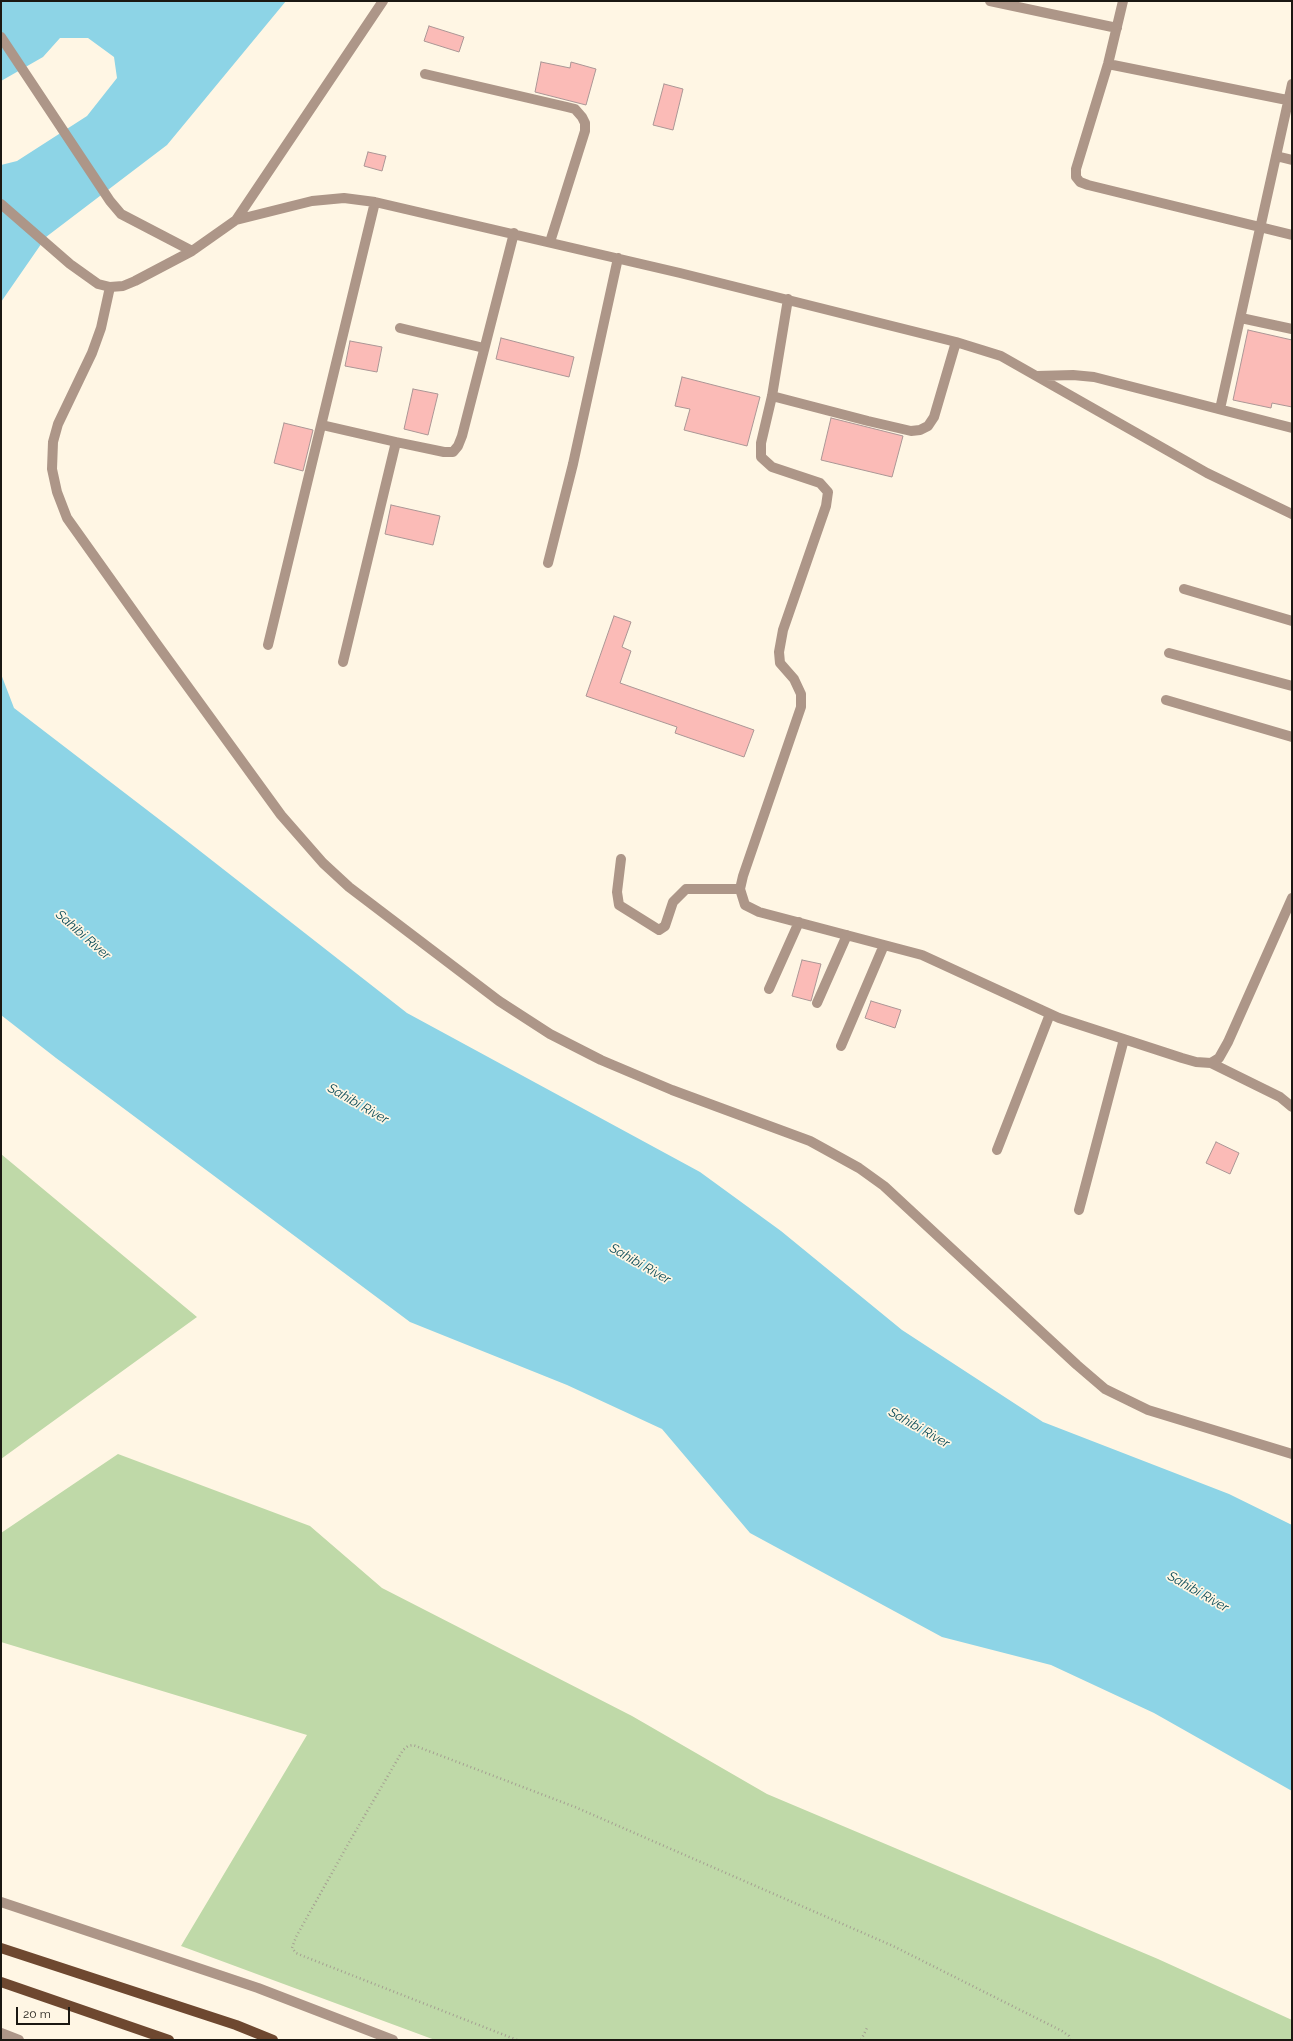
<!DOCTYPE html>
<style>
body{margin:0}
#map{position:relative;width:1293px;height:2041px;overflow:hidden;background:#fff6e4;font-family:Raleway,sans-serif}
canvas{display:block}
.frame{position:absolute;inset:0;border:2px solid #1b1812;pointer-events:none}
.scale{position:absolute;left:16px;top:2007px;width:54px;height:18px;box-sizing:border-box;border:2px solid #1b1812;border-top:0;padding-left:5px;font-size:12px;line-height:14px;white-space:nowrap;color:#1b1812;-webkit-text-stroke:3px #fff6e4;paint-order:stroke}
</style>
<div id="map">
<canvas width="1293" height="2041"></canvas>
<div class="frame"></div>
<div class="scale">20 m</div>
</div>
<script>
const ctx = document.querySelector('canvas').getContext('2d');
ctx.lineJoin = 'round';
function fillPath(path, color) {
  ctx.fillStyle = color;
  ctx.fill(path, 'evenodd');
}
function poly(rows) {
  const path = new Path2D();
  for (const r of rows) {
    path.moveTo(r[0], r[1]);
    for (let i = 2; i < r.length; i += 2) path.lineTo(r[i], r[i + 1]);
  }
  return path;
}
function strokePath(path, color, width, dash) {
  ctx.strokeStyle = color;
  ctx.lineWidth = width;
  ctx.lineCap = dash ? 'butt' : 'round';
  ctx.setLineDash(dash || []);
  ctx.stroke(path);
}
function write(font, color, halo, rows, align = 'center') {
  ctx.font = font + ' Raleway,sans-serif';
  ctx.lineWidth = 3.5;
  ctx.setLineDash([]);
  ctx.textBaseline = 'middle';
  ctx.strokeStyle = halo;
  ctx.fillStyle = color;
  for (const [text, x, y, turn = 0] of rows) {
    ctx.save();
    ctx.translate(x, y);
    ctx.rotate((+turn || 0) * Math.PI / 180);
    ctx.textAlign = isNaN(turn) ? turn : align;
    if (halo) ctx.strokeText(text, 0, 0);
    ctx.fillText(text, 0, 0);
    ctx.restore();
  }
}
fillPath(poly([
 [1,1154,197,1317,1,1459],
 [118,1454,310,1526,382,1588,632,1716,767,1794,1158,1959,1292,2020,1292,2040,435,2040,181,1946,307,1735,1,1642,1,1533]
]), '#bfd9a8');
fillPath(poly([
 [1,1,286,1,167,145,46,237,1,302,1,165,17,161,87,116,117,78,114,57,88,38,60,38,43,57,1,81],
 [1,674,14,708,177,833,407,1013,700,1172,781,1231,902,1330,1043,1422,1229,1494,1292,1525,1292,1791,1154,1713,1051,1665,942,1637,750,1533,662,1429,567,1385,410,1322,56,1058,1,1015]
]), '#8dd4e6');
const building = poly([
 [429,26,464,37,459,52,424,41,429,26],
 [541,62,570,68,571,62,596,69,586,105,535,92,541,62],
 [664,84,683,89,673,130,653,125,664,84],
 [368,152,386,156,382,171,364,166,368,152],
 [1248,330,1292,340,1292,407,1272,403,1271,408,1233,400,1248,330],
 [501,338,574,357,569,377,496,359,501,338],
 [350,341,382,347,377,372,345,366,350,341],
 [682,377,760,397,747,446,684,430,690,409,675,406,682,377],
 [413,389,438,394,428,435,404,429,413,389],
 [831,418,903,436,892,477,821,460,831,418],
 [284,423,313,430,303,471,274,463,284,423],
 [391,505,440,516,433,545,385,534,391,505],
 [614,616,631,622,622,647,631,651,620,683,754,730,744,757,675,733,677,727,586,696,614,616],
 [802,960,821,964,811,1001,792,996,802,960],
 [871,1001,901,1010,895,1028,865,1018,871,1001],
 [1216,1142,1239,1153,1230,1174,1206,1163,1216,1142]
]);
fillPath(building, '#fbbbb7');
strokePath(building, '#ab9695', 1);
strokePath(poly([
 [517,2040,303,1956,296,1953,292,1948,296,1937,351,1839,403,1750,408,1746,413,1745,426,1750,575,1807,893,1946,1062,2031,1069,2036,1070,2040],
 [861,2040,867,2028]
]), '#a49e91', 2.5, [1, 3]);
strokePath(poly([
 [990,1,1117,28],
 [1123,1,1108,64,1076,169,1076,177,1080,182,1088,185,1292,235],
 [1,37,110,201,121,214,192,251],
 [1108,64,1292,101],
 [425,74,567,107,575,109,582,117,585,123,585,131,550,242],
 [1276,156,1292,160],
 [1,204,70,264,98,284,110,287,123,286,135,281,192,251,236,220,312,201,344,198,375,202,680,273,956,342,1001,356,1207,473,1292,514],
 [236,220,383,1],
 [110,287,101,328,92,353,58,424,53,442,52,469,57,492,67,518,156,643,281,815,323,863,349,887,499,1001,550,1034,601,1060,672,1090,810,1141,859,1168,884,1186,1077,1365,1105,1389,1148,1410,1292,1454],
 [788,299,772,396,761,443,761,457,772,467,820,483,828,492,826,506,783,630,779,652,780,663,794,679,801,694,801,707,743,876,740,889,745,905,759,912,922,955,1059,1018,1182,1058,1196,1062,1211,1063,1219,1058,1228,1042,1292,898],
 [1241,318,1292,329],
 [400,328,484,348],
 [1037,376,1073,375,1094,377,1292,428],
 [772,396,868,421,911,431,920,430,928,426,934,417,956,342],
 [1220,409,1292,84],
 [322,425,396,442,444,452,453,452,458,446,462,436,514,233],
 [548,563,573,464,618,258],
 [1184,589,1292,621],
 [268,645,375,202],
 [1169,653,1292,686],
 [343,662,396,442],
 [1166,700,1292,737],
 [621,859,617,892,619,905,659,930,665,926,673,902,686,889,740,889],
 [769,989,799,922],
 [817,1003,847,935],
 [841,1046,884,945],
 [1211,1063,1280,1097,1292,1107],
 [997,1150,1050,1014],
 [1079,1210,1124,1039],
 [1,1902,258,1988,393,2040],
 [1,2033,19,2040]
]), '#ad9688', 10);
strokePath(poly([
 [1,1948,236,2025,273,2040],
 [1,1982,169,2040]
]), '#6e4830', 10);
write('italic 13px', '#094a57', '#fff6e4', [
 ["Sahibi River",83,935,41],
 ["Sahibi River",358,1104,30],
 ["Sahibi River",640,1264,30],
 ["Sahibi River",919,1428,30],
 ["Sahibi River",1198,1592,30]
]);
</script>
